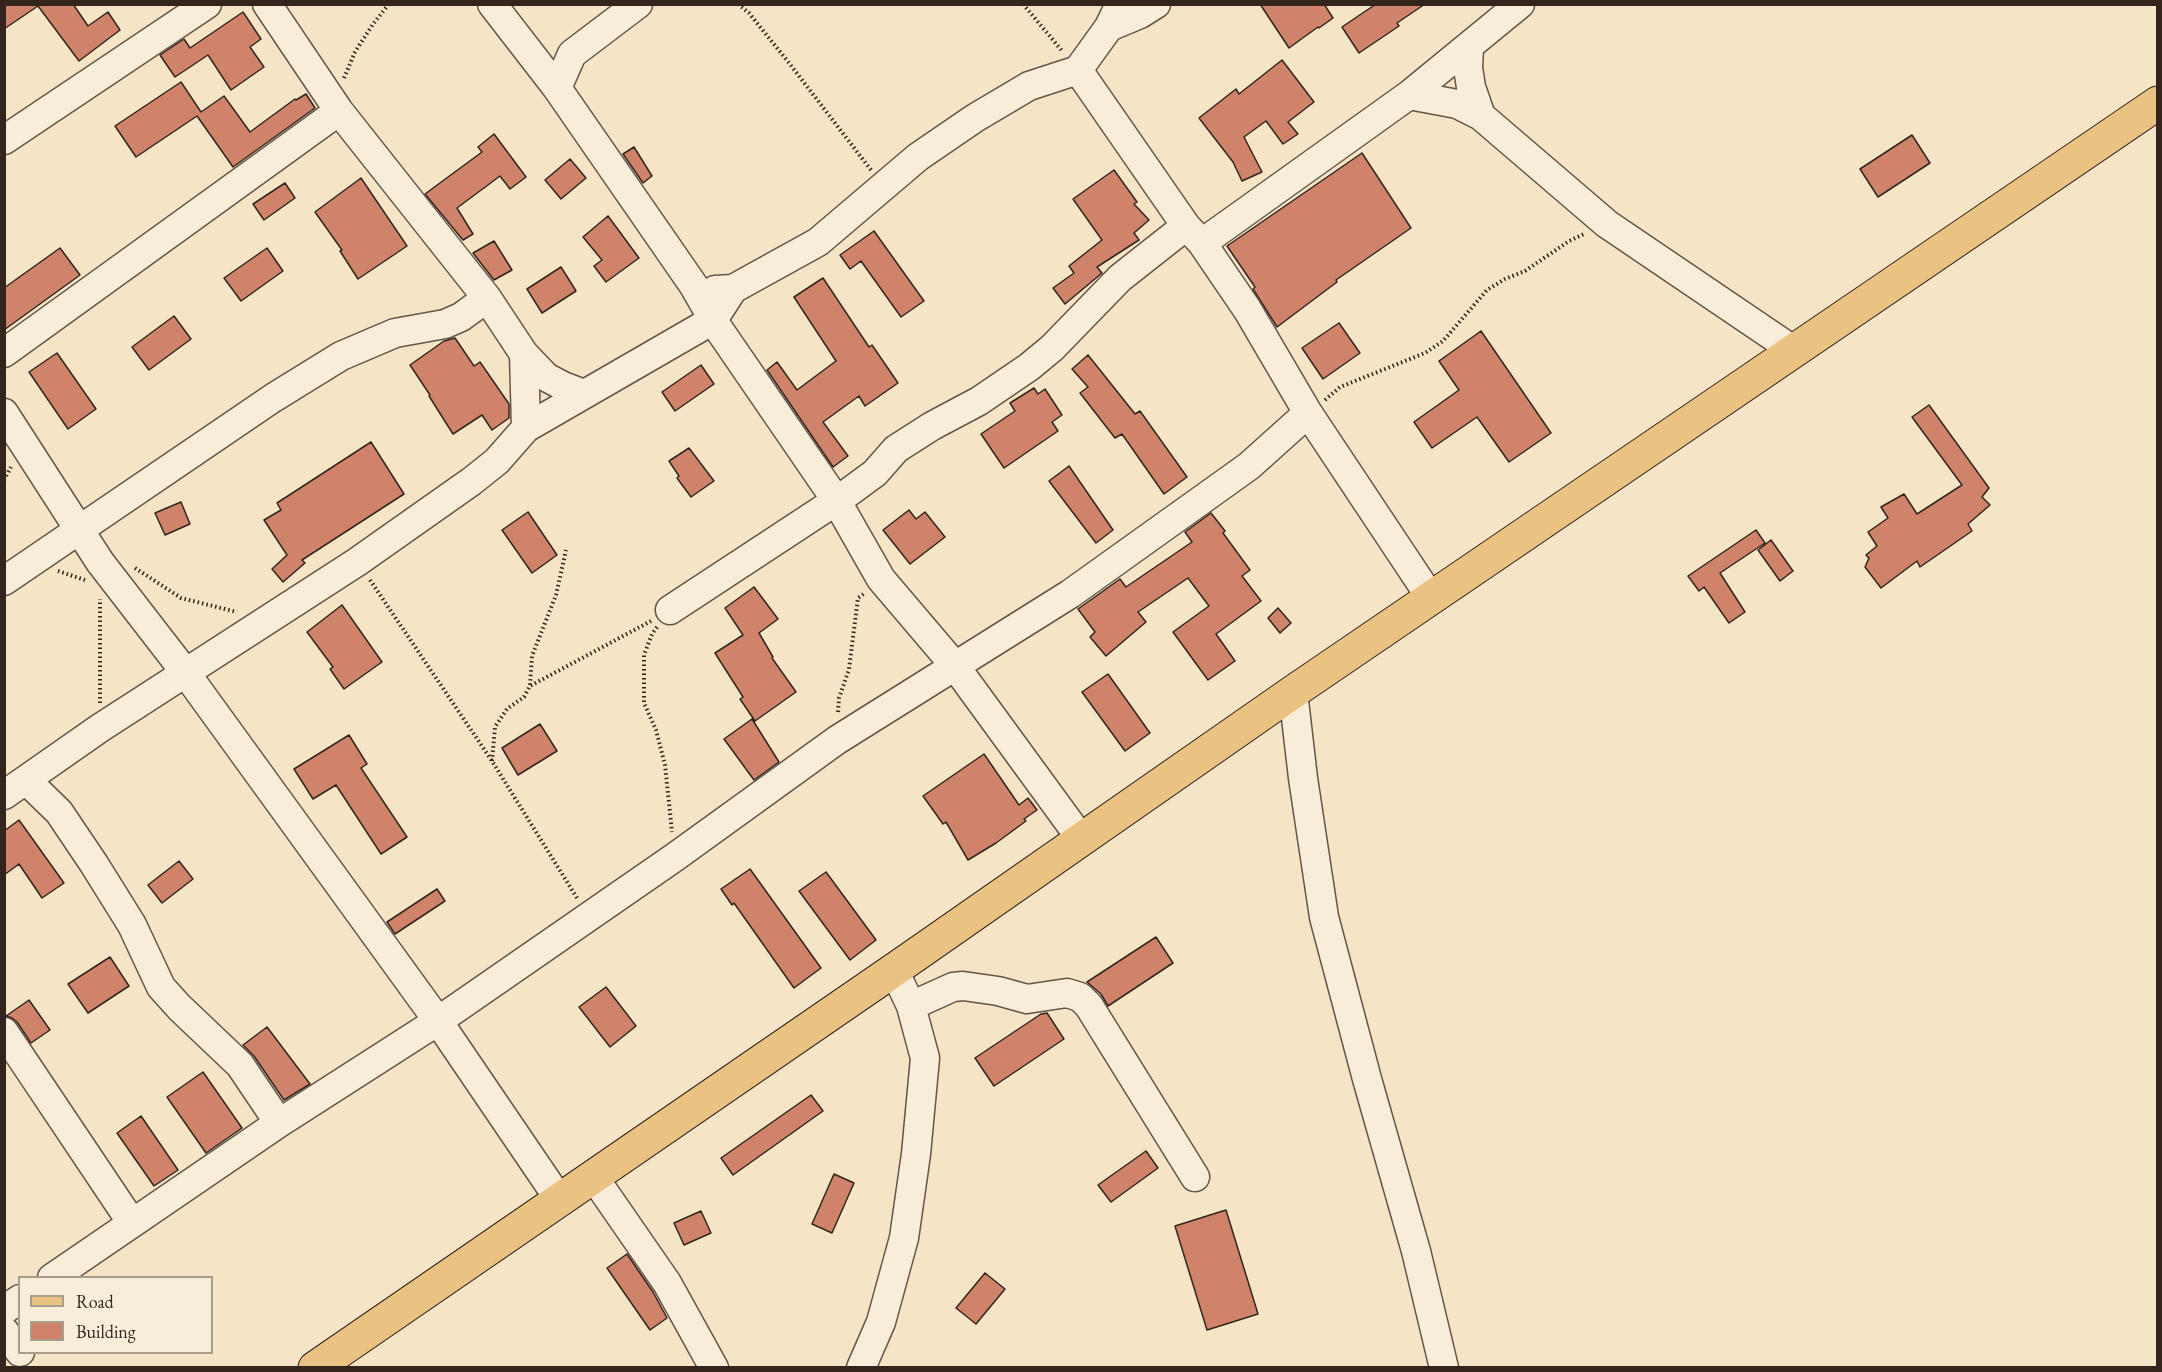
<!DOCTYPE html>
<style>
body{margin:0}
#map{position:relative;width:2162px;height:1372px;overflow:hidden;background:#f5e4c5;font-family:"EB Garamond",serif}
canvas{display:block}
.frame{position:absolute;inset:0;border:6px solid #33251e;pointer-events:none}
.legend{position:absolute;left:18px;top:1276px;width:195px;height:78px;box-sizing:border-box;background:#f8edd9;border:2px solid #a99d8e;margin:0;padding:8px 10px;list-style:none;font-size:18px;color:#33251e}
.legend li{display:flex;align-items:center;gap:12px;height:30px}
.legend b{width:30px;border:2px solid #a99d8e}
</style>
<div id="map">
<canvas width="2162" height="1372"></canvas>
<div class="frame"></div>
<ul class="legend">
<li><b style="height:8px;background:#eac282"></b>Road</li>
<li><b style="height:16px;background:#ce836a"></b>Building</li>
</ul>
</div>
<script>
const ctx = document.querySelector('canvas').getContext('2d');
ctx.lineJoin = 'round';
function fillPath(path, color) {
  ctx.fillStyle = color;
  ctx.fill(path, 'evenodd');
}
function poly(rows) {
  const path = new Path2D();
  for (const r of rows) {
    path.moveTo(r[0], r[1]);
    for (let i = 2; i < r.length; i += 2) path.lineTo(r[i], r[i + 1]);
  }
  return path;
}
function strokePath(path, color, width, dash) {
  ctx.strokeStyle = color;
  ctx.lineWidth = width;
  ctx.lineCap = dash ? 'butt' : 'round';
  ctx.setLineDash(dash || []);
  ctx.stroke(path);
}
const building = poly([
 [4,4,73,4,88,26,108,12,120,30,79,61,38,6,4,29,4,4],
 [1260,4,1324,4,1333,18,1319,28,1318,27,1289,48,1260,4],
 [1376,4,1425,4,1397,23,1399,26,1359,53,1342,27,1376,4],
 [243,12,261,39,250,47,264,67,231,90,208,55,175,77,160,55,184,39,190,48,243,12],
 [1282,60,1314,102,1288,122,1298,134,1283,144,1266,121,1244,137,1262,172,1242,181,1233,162,1199,118,1236,89,1239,94,1282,60],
 [181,82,201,112,224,96,250,132,295,99,296,100,306,94,315,108,233,167,197,116,136,157,115,126,181,82],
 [494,134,526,177,510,189,500,176,457,208,473,234,463,240,425,194,482,152,478,147,494,134],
 [1912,135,1930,163,1878,197,1860,169,1912,135],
 [634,147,652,176,643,183,623,154,634,147],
 [1362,153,1411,228,1336,280,1337,282,1277,327,1253,289,1255,287,1227,246,1362,153],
 [570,159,586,178,561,199,545,180,570,159],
 [1114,170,1137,202,1134,204,1149,220,1134,233,1139,240,1097,267,1102,273,1065,304,1053,288,1074,273,1069,266,1102,240,1073,199,1114,170],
 [361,178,407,246,358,279,340,251,342,250,315,212,361,178],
 [285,183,295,198,264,220,253,204,285,183],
 [608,216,639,258,606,282,594,266,602,260,583,237,608,216],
 [874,231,924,301,901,317,861,261,850,269,840,255,874,231],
 [494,241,512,270,494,280,473,253,494,241],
 [60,248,80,275,4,330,4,288,60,248],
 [267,248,283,271,241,301,224,278,267,248],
 [561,267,576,291,542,313,527,289,561,267],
 [823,278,869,347,872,345,898,383,865,406,859,396,823,422,848,456,833,467,767,370,777,362,797,390,836,361,794,297,823,278],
 [174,316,191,339,149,370,132,347,174,316],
 [1339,323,1360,353,1323,379,1302,348,1339,323],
 [1481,331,1551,433,1509,462,1477,417,1432,448,1414,422,1459,390,1439,361,1481,331],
 [455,338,474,366,480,362,509,404,509,418,492,430,482,415,453,434,429,396,430,395,410,365,444,341,455,338],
 [57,353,96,409,68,429,29,372,57,353],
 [1088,355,1135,414,1140,411,1187,477,1164,494,1122,434,1115,438,1080,393,1088,387,1072,369,1088,355],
 [701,365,714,384,675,411,662,392,701,365],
 [1034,388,1038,394,1045,389,1062,415,1052,422,1058,431,1004,468,981,434,1015,411,1010,403,1034,388],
 [1929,405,1989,488,1982,497,1990,505,1968,524,1972,531,1920,567,1917,561,1881,588,1865,567,1869,558,1866,555,1877,546,1868,532,1888,518,1881,507,1904,494,1917,514,1962,485,1912,417,1929,405],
 [371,442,404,494,302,560,305,563,283,582,272,569,287,555,264,520,281,510,277,503,371,442],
 [689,448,714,481,691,497,677,478,679,476,669,461,689,448],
 [1069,466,1113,530,1096,543,1049,481,1069,466],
 [181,502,190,524,165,535,155,513,181,502],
 [909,510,916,519,925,512,945,537,910,564,883,530,909,510],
 [528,512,557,555,532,573,502,530,528,512],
 [1211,513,1225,531,1223,533,1250,570,1242,576,1261,601,1216,634,1235,661,1208,680,1173,632,1209,606,1188,578,1138,612,1146,622,1106,656,1090,637,1095,632,1078,609,1120,579,1126,587,1192,542,1185,532,1211,513],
 [1756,530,1765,543,1720,573,1745,612,1729,623,1704,587,1699,591,1688,576,1756,530],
 [1771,540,1793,571,1780,581,1758,550,1771,540],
 [754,587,778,619,759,633,773,657,772,658,796,692,755,721,740,699,743,697,715,653,743,635,725,608,754,587],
 [342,605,382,662,344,689,330,669,333,667,307,632,342,605],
 [1278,608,1291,623,1280,633,1268,618,1278,608],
 [1108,674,1150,733,1125,751,1082,692,1108,674],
 [752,719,779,762,754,780,724,739,752,719],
 [540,724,557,751,518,775,502,748,540,724],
 [349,735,367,764,361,768,407,837,381,854,336,785,313,799,294,769,349,735],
 [984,754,1019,805,1028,798,1037,810,1024,819,1026,821,996,843,968,860,946,822,943,824,923,796,984,754],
 [19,820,64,883,42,898,19,864,4,875,4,831,19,820],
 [179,861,193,879,162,903,148,885,179,861],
 [750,869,821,968,794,988,734,903,732,905,721,889,750,869],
 [826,872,876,940,850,960,799,891,826,872],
 [437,889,445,901,395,934,387,922,437,889],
 [1156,937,1173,963,1108,1006,1101,994,1087,982,1156,937],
 [110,957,129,986,88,1013,68,984,110,957],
 [606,987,636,1026,610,1047,579,1007,606,987],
 [29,1000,50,1030,31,1043,17,1022,12,1018,6,1016,29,1000],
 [1047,1013,1064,1039,994,1086,975,1058,1041,1014,1047,1013],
 [267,1027,310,1084,284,1100,254,1056,243,1045,267,1027],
 [203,1072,242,1128,206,1153,167,1097,203,1072],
 [811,1095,823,1111,733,1175,721,1158,811,1095],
 [141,1116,178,1170,154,1186,117,1133,141,1116],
 [1146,1151,1158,1168,1111,1202,1098,1185,1146,1151],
 [834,1174,854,1183,832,1233,812,1224,834,1174],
 [1226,1210,1258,1314,1207,1330,1175,1226,1226,1210],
 [701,1211,711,1233,684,1245,674,1223,701,1211],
 [627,1254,653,1292,667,1318,650,1330,607,1268,627,1254],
 [985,1273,1005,1289,976,1324,956,1308,985,1273]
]);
fillPath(building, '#ce836a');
strokePath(building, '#33251e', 1.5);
const minor = poly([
 [267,4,339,111,487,298,524,354,546,377,563,386,584,394],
 [492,4,557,88,694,286,718,328,836,500,881,579,955,666,1082,840],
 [1109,27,1140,14,1156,4],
 [1469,47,1468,68,1471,87,1481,116],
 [1078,70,1186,226,1202,243,1247,309,1308,413,1431,598],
 [557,88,572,54,638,4],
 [1409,95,1457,104,1481,116,1607,224,1793,350],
 [4,140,207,4],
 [1202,243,1409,95,1520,4],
 [715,290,733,289,818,242,918,157,975,118,1029,86,1078,70,1109,27,1120,4],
 [4,353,339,111],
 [524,354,526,428],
 [4,413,100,562,185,672,438,1021,559,1199],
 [4,581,273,398,341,356,395,333,445,324,461,317,487,298],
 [670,610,845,495,875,473,896,449,932,426,979,401,1029,367,1052,348,1120,278,1186,226],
 [1293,692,1303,778,1324,917,1367,1079,1416,1251,1444,1368],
 [26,780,59,812,94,864,132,925,161,987,179,1007,240,1065,279,1123],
 [4,795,100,728,357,562,472,481,497,461,526,428,713,320,733,289],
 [911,1006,953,987,963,986,998,991,1027,999,1067,993,1080,997,1089,1006,1195,1177],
 [4,1032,132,1223],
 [593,1176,667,1283,714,1368],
 [52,1278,279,1123,438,1021,675,857,837,740,1070,594,1249,466,1308,413],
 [4,1310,20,1299],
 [4,1331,20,1352],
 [861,1368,881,1322,904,1238,916,1154,925,1058,911,1006,894,970]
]);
const major = poly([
 [315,1368,894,970,1293,692,2158,103]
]);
strokePath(minor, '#645548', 31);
strokePath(major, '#33251e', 35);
strokePath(poly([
 [738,4,749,13,789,63,871,170],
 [1023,4,1063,52],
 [344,78,355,52,373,24,389,4],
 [1325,400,1340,387,1425,353,1443,341,1487,290,1505,279,1525,271,1569,241,1584,234],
 [4,480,11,467],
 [135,568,181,598,237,612],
 [58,571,85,580],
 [370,580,492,761,577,898],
 [657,627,652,634,644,655,644,703,656,730,665,765,672,832],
 [530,685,532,656,556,595,566,550],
 [100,703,100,599],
 [838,712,839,698,849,669,858,598,865,593],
 [492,761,495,727,507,709,524,697,530,686,651,621]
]), '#33251e', 4, [1.5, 3]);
strokePath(minor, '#f8edd9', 28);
strokePath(major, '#eac282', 33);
</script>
